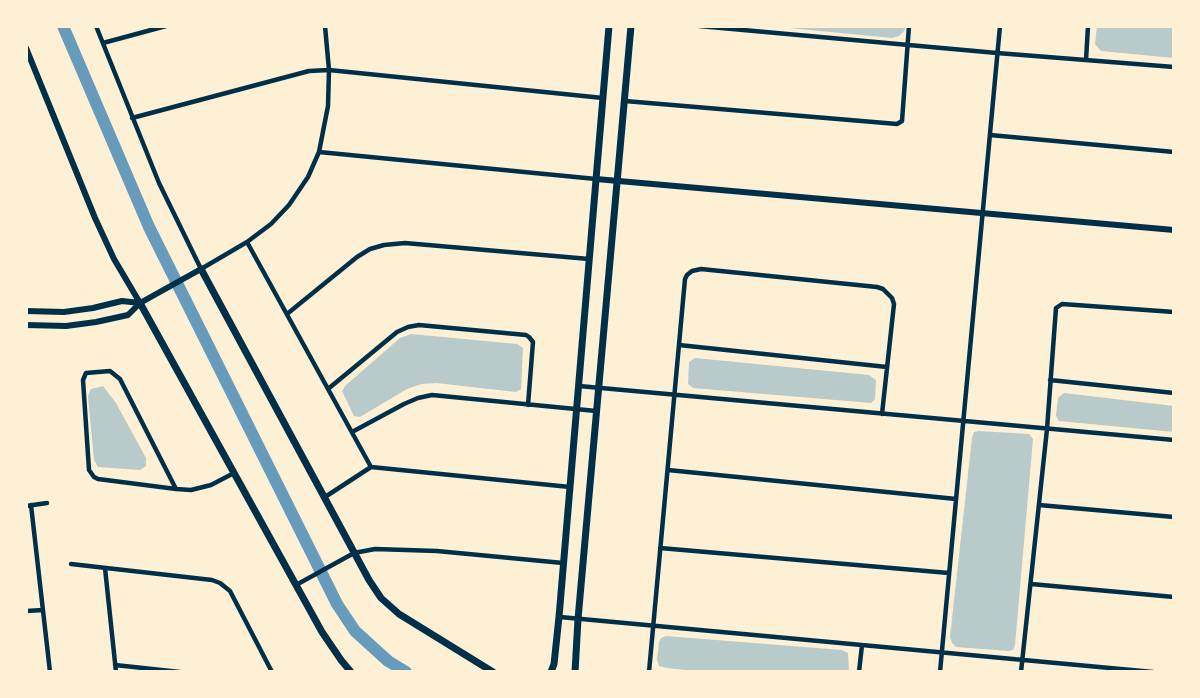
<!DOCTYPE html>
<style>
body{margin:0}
#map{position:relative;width:1200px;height:698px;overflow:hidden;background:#fdf0d5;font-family:"Titillium Web",sans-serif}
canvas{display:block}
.frame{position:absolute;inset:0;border:28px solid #fdf0d5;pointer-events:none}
</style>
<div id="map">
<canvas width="1200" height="698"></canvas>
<div class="frame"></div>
</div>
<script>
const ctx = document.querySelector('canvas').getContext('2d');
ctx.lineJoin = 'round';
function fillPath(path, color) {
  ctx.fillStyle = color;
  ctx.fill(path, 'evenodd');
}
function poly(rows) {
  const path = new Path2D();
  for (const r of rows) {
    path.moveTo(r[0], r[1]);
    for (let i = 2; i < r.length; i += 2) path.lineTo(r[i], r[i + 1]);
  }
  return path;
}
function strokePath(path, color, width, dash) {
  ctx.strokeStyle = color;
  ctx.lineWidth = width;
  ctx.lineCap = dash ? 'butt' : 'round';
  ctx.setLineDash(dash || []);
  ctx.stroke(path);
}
fillPath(poly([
 [769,26,905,26,905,30,899,36,892,38],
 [1097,26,1174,26,1174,58,1101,51,1095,44],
 [411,334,517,344,523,348,521,389,516,392,436,383,422,384,407,389,360,417,354,416,342,391,346,385,400,338],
 [695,358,869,375,876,380,875,399,871,403,693,388,688,384,689,362],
 [103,386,116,403,146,458,146,466,140,470,98,467,94,460,88,396,91,389],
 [1064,393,1174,406,1174,432,1059,421,1056,416,1058,398],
 [979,431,1029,434,1033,439,1015,645,1013,650,1009,651,956,647,952,643,950,637,972,438,974,432],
 [666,636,842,650,848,653,849,672,706,672,667,668,659,666,657,660,659,642,661,638]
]), '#b9caca');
strokePath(poly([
 [63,26,149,227,337,604,355,631,388,661,406,672]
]), '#669bbc', 12);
strokePath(poly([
 [96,26,159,183,201,269,247,242,271,224,289,205,308,177,319,152,328,106,329,70,325,26],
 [699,26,997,53,1174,67],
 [103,43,166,26],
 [1086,60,1088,26],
 [625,101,897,124,902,121,909,26],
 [132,118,309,71,329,70,603,98],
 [990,135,1174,152],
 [319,152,596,179],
 [247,242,371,467],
 [287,314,357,257,370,249,384,245,405,243,589,259],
 [679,345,887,367],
 [1050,380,1174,393],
 [579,386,1174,440],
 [328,389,397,332,408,327,419,325,526,335,529,337,533,342,528,405],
 [352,432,404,404,418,398,432,395,596,411],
 [668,470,956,499],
 [176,489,120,379,110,371,86,373,83,380,89,470,94,477,98,479,176,489,191,490,211,485,234,473],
 [325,497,371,467,570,487],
 [31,505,50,672],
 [1039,505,1174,517],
 [26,506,47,503],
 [660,548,949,573],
 [71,564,212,580,220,583,230,591,272,672],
 [105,568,116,672],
 [1031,584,1174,597],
 [296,585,354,553,375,549,437,551,563,563],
 [26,611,43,610],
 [560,617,1153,672],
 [115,665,180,672],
 [649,672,685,279,687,275,692,271,701,269,877,287,883,289,892,298,894,304,882,414],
 [859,672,862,645],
 [940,672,1000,26],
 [1021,672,1047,429,1056,308,1062,304,1174,312]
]), '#003049', 4.5);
strokePath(poly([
 [26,48,95,218,114,259,140,303],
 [596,179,1174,230],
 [26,311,64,312,93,308,122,301,140,303],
 [26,325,66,326,96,322,128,315,140,303,201,269]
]), '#003049', 6);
strokePath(poly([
 [201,269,369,580,381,598,399,614,493,672],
 [140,303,322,632,341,660,351,672],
 [551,672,554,664,559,617,609,26],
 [575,672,578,619,631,26]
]), '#003049', 7);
</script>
